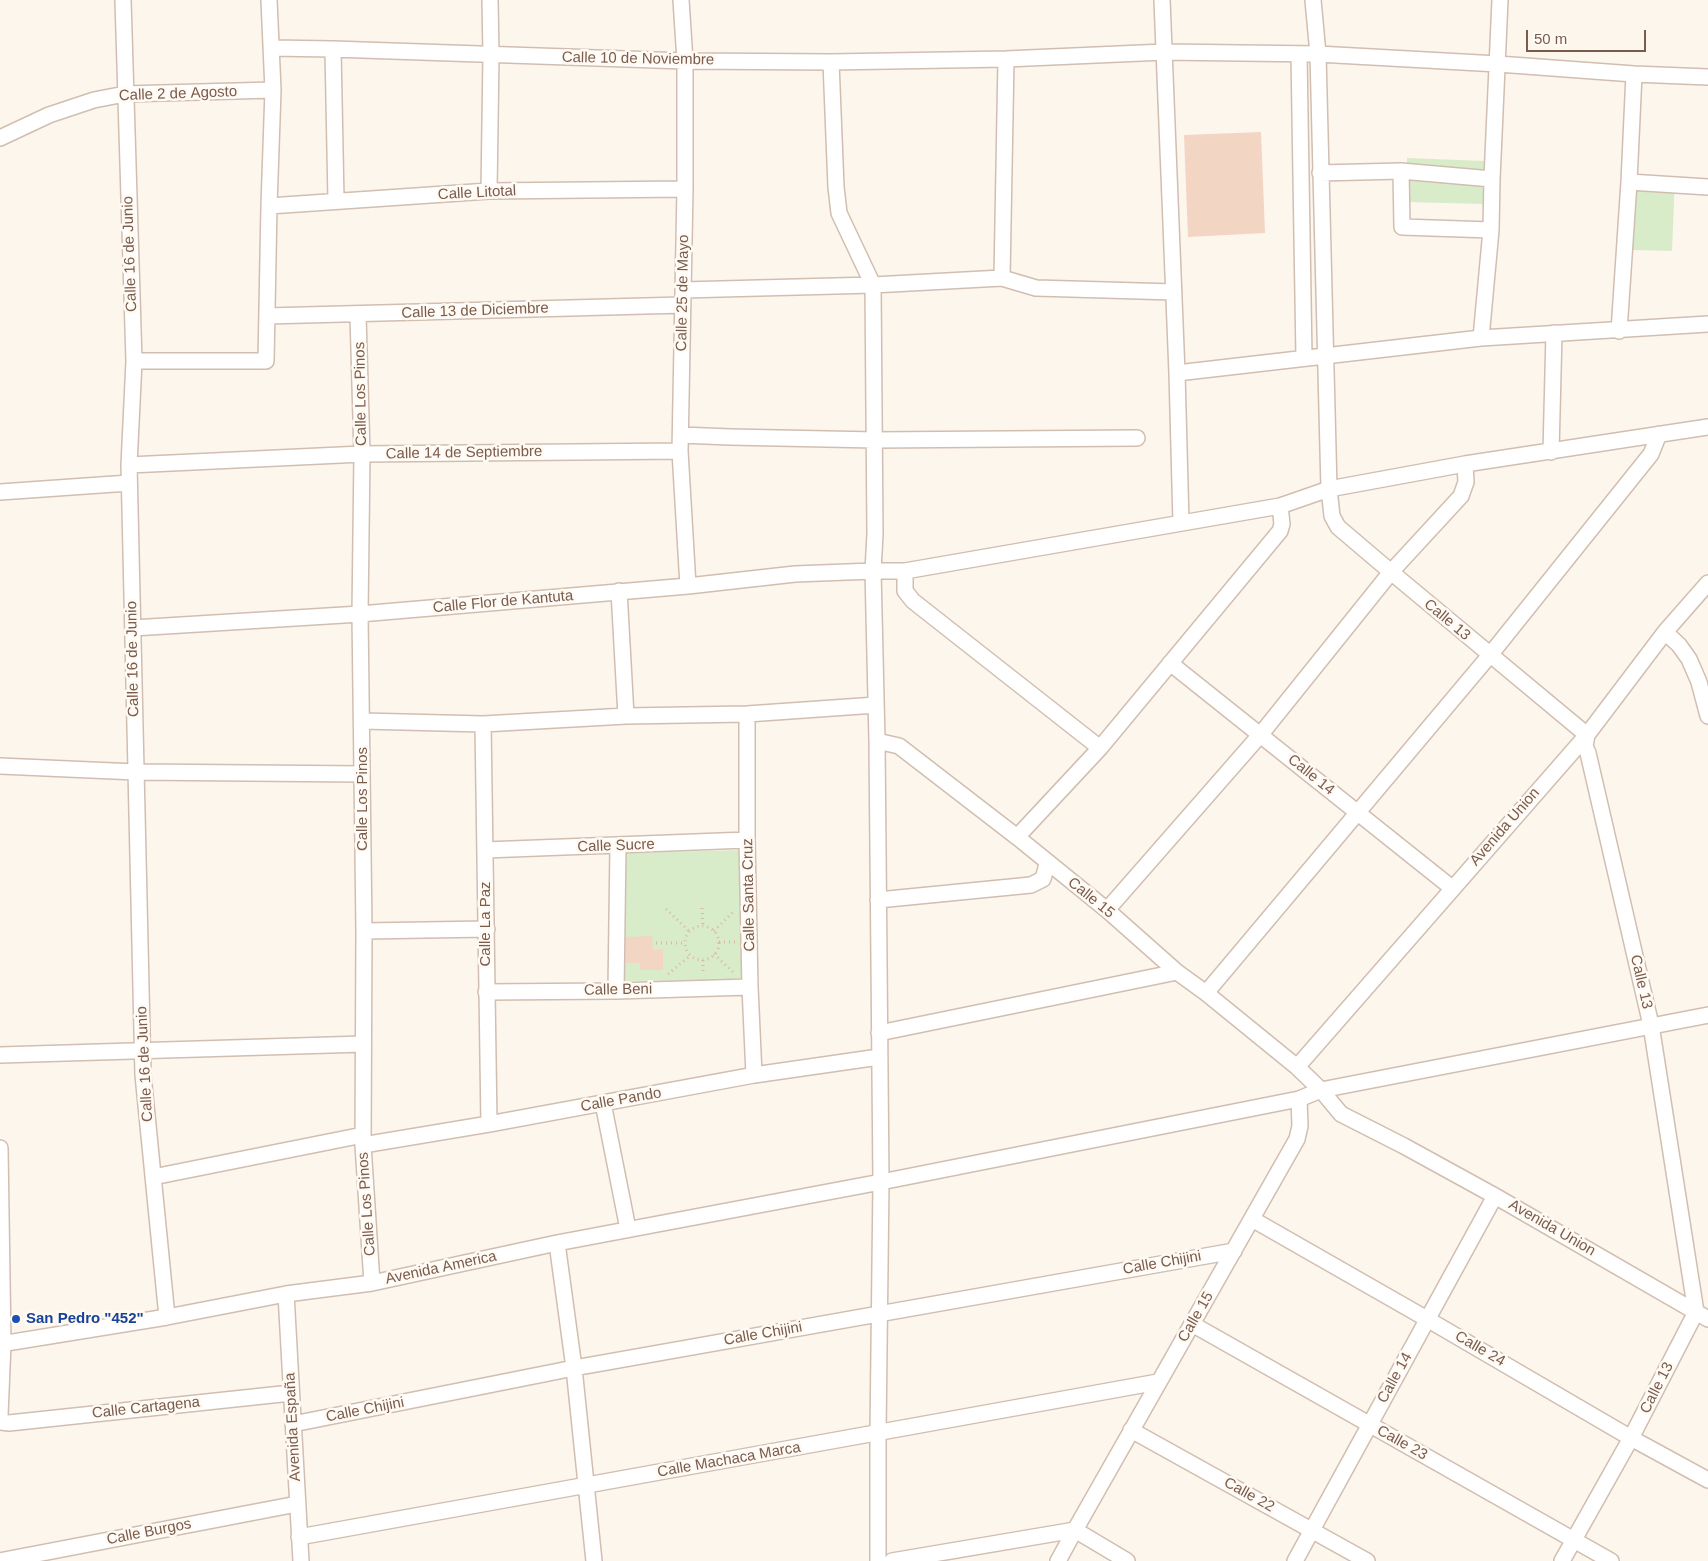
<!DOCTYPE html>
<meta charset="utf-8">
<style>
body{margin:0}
#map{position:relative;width:1708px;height:1561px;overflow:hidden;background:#fdf6ec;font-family:Arial,sans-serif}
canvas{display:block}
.scale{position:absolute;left:1526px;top:30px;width:120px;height:22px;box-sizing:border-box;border:2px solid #7a5c4d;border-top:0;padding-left:6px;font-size:15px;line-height:18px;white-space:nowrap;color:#7a5c4d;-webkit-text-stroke:4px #fffaf3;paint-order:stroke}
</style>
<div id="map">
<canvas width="1708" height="1561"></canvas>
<div class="scale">50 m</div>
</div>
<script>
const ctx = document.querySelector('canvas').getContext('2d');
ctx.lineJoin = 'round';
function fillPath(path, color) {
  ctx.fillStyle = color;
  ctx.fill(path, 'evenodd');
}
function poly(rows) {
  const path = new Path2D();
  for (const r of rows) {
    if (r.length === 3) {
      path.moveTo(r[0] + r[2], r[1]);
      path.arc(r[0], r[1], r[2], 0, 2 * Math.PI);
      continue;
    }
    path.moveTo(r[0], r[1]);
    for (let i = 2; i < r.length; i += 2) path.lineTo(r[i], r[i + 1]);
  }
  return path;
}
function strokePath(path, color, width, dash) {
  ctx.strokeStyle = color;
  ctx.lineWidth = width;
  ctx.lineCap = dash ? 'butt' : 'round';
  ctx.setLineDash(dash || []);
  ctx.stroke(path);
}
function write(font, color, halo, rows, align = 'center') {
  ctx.font = font + ' Arial,sans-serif';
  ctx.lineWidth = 5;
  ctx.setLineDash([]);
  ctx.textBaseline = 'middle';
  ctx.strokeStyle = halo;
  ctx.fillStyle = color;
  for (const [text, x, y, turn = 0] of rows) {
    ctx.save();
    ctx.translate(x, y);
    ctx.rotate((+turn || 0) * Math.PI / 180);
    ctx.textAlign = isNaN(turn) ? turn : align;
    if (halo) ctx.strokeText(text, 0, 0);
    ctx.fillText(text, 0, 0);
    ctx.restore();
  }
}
fillPath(poly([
 [1407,158,1484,161,1483,204,1406,202],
 [1635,177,1675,178,1672,251,1632,250],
 [741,850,743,980,624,981,625,853]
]), '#d8ecc9');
fillPath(poly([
 [1261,132,1265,233,1188,237,1184,135],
 [652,936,653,950,663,949,663,970,640,970,640,963,626,963,626,937]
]), '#f3d5c3');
const minor = poly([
 [123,0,134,361,129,465,143,1075,167,1317],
 [681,0,685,61,685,189,680,451,688,586],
 [1162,0,1177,373,1181,523],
 [1313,0,1318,54,1329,489,1332,516,1338,527,1391,572,1587,735,1585,746,1588,753,1651,1025,1696,1312,1631,1438,1562,1561],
 [271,48,333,49,685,61,831,62,1006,59,1164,52,1318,54,1498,64,1634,74,1708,77],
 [333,49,336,201],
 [1299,54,1304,358],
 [831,62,836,187,839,213,873,285,875,534,873,571,877,741,881,1182,878,1433,878,1561],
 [0,138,49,115,94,100,125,94,273,90],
 [1401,171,1402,227,1491,230],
 [1320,173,1401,171,1492,179],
 [1629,182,1708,187],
 [489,191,491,55,490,0],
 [269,206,489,191,685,189],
 [1002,278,1006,59],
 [683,290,873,285,1002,278,1036,288,1174,292],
 [358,315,362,454,360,614,364,931,363,1145,372,1283],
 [267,316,683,305],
 [1619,331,1629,182,1634,74],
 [1481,338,1491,230,1492,179,1500,0],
 [134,361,266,361,269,206,273,90,269,0],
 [1177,373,1481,338,1708,324],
 [681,435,730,437,875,440,1137,438],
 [1551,452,1554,333],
 [129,465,362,454,680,451],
 [0,492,129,483],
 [905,571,905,591,913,601,1100,748],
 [619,591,626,716],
 [133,628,360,614,688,586,795,574,873,571,905,571,1280,506,1329,489,1465,464,1708,427],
 [1665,632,1679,645,1689,659,1699,682,1708,716],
 [1170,663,1452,888],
 [747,714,747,840,750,987,754,1075],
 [363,721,483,724,626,716,747,714,876,705],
 [483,724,489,1124],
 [0,766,136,772,362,774],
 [1017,837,1100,748,1280,531,1282,524,1280,506],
 [485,850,747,840],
 [878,900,1031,885,1043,879,1047,864],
 [1107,910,1261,734,1391,572,1461,496,1466,482,1465,464],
 [364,931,487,929],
 [616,991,618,846],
 [486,992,616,991,750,987],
 [1206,993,1490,655,1651,454,1659,434],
 [1708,1015,1321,1090,1341,1114,1404,1146,1495,1196,1708,1319],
 [879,1033,1177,972],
 [0,1055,363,1044],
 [1297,1067,1587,735,1665,632,1708,583],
 [603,1103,628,1229],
 [363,1145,489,1124,754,1075,879,1057],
 [0,1148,3,1344,0,1415],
 [153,1177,363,1135],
 [1252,1219,1427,1319,1631,1438,1708,1480],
 [557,1243,574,1368,594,1561],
 [286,1294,301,1561],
 [1192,1324,1611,1561],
 [0,1344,167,1317,286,1294,372,1283,557,1243,881,1182,1299,1099,1321,1090,1297,1067,1206,993,1177,972,1107,910,1017,837,899,746,877,741],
 [0,1422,9,1423,291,1393],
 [293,1424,574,1368,1234,1251],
 [1131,1430,1367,1561],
 [299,1537,1158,1382],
 [0,1561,297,1504],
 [892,1561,1075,1530,1297,1139,1300,1126,1299,1099],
 [1058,1561,1075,1530,1127,1561],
 [1295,1561,1495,1196]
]);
strokePath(minor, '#d1beb0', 18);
strokePath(poly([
 [702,908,703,926],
 [666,909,690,932],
 [702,943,17],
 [714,931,733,912],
 [719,942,736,942],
 [656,943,685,943],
 [714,954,734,973],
 [703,960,703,974],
 [668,974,691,955]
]), '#d9b8a5', 3, [1, 4]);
strokePath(minor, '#fff', 15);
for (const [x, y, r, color] of [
 [16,1319,5,"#1a4fb4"]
]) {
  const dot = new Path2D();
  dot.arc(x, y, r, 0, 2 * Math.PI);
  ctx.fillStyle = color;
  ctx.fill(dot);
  strokePath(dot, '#fffaf3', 2);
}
write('15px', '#7a5c4d', '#fffaf3', [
 ["Calle 10 de Noviembre",638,59,1],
 ["Calle 2 de Agosto",178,94,-2],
 ["Calle Litotal",477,193,-3],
 ["Calle 16 de Junio",130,254,-92],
 ["Calle 25 de Mayo",683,293,-89],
 ["Calle 13 de Diciembre",475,311,-2],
 ["Calle Los Pinos",361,394,-91],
 ["Calle 14 de Septiembre",464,453,-1],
 ["Calle Flor de Kantuta",503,602,-5],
 ["Calle 13",1447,620,40],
 ["Calle 16 de Junio",133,659,-91],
 ["Calle 14",1311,775,39],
 ["Calle Los Pinos",363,799,-90],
 ["Avenida Union",1505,827,-49],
 ["Calle Sucre",616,846,-2],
 ["Calle Santa Cruz",749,895,-91],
 ["Calle 15",1091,898,39],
 ["Calle La Paz",486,924,-90],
 ["Calle 13",1641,982,77],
 ["Calle Beni",618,990,-1],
 ["Calle 16 de Junio",145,1064,-93],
 ["Calle Pando",621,1100,-10],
 ["Calle Los Pinos",367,1204,-94],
 ["Avenida Union",1552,1228,30],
 ["Calle Chijini",1162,1263,-10],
 ["Avenida America",441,1268,-12],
 ["Calle 15",1196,1317,-60],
 ["Calle Chijini",763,1334,-10],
 ["Calle 24",1480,1349,30],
 ["Calle 14",1395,1378,-61],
 ["Calle 13",1657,1388,-63],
 ["Calle Cartagena",146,1408,-6],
 ["Calle Chijini",365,1410,-11],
 ["Avenida España",293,1427,-93],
 ["Calle 23",1402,1443,29],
 ["Calle Machaca Marca",729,1460,-10],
 ["Calle 22",1249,1495,29],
 ["Calle Burgos",149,1532,-11]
]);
write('bold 15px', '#164399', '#fffaf3', [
 ["San Pedro \"452\"",26,1319]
], 'left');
</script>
